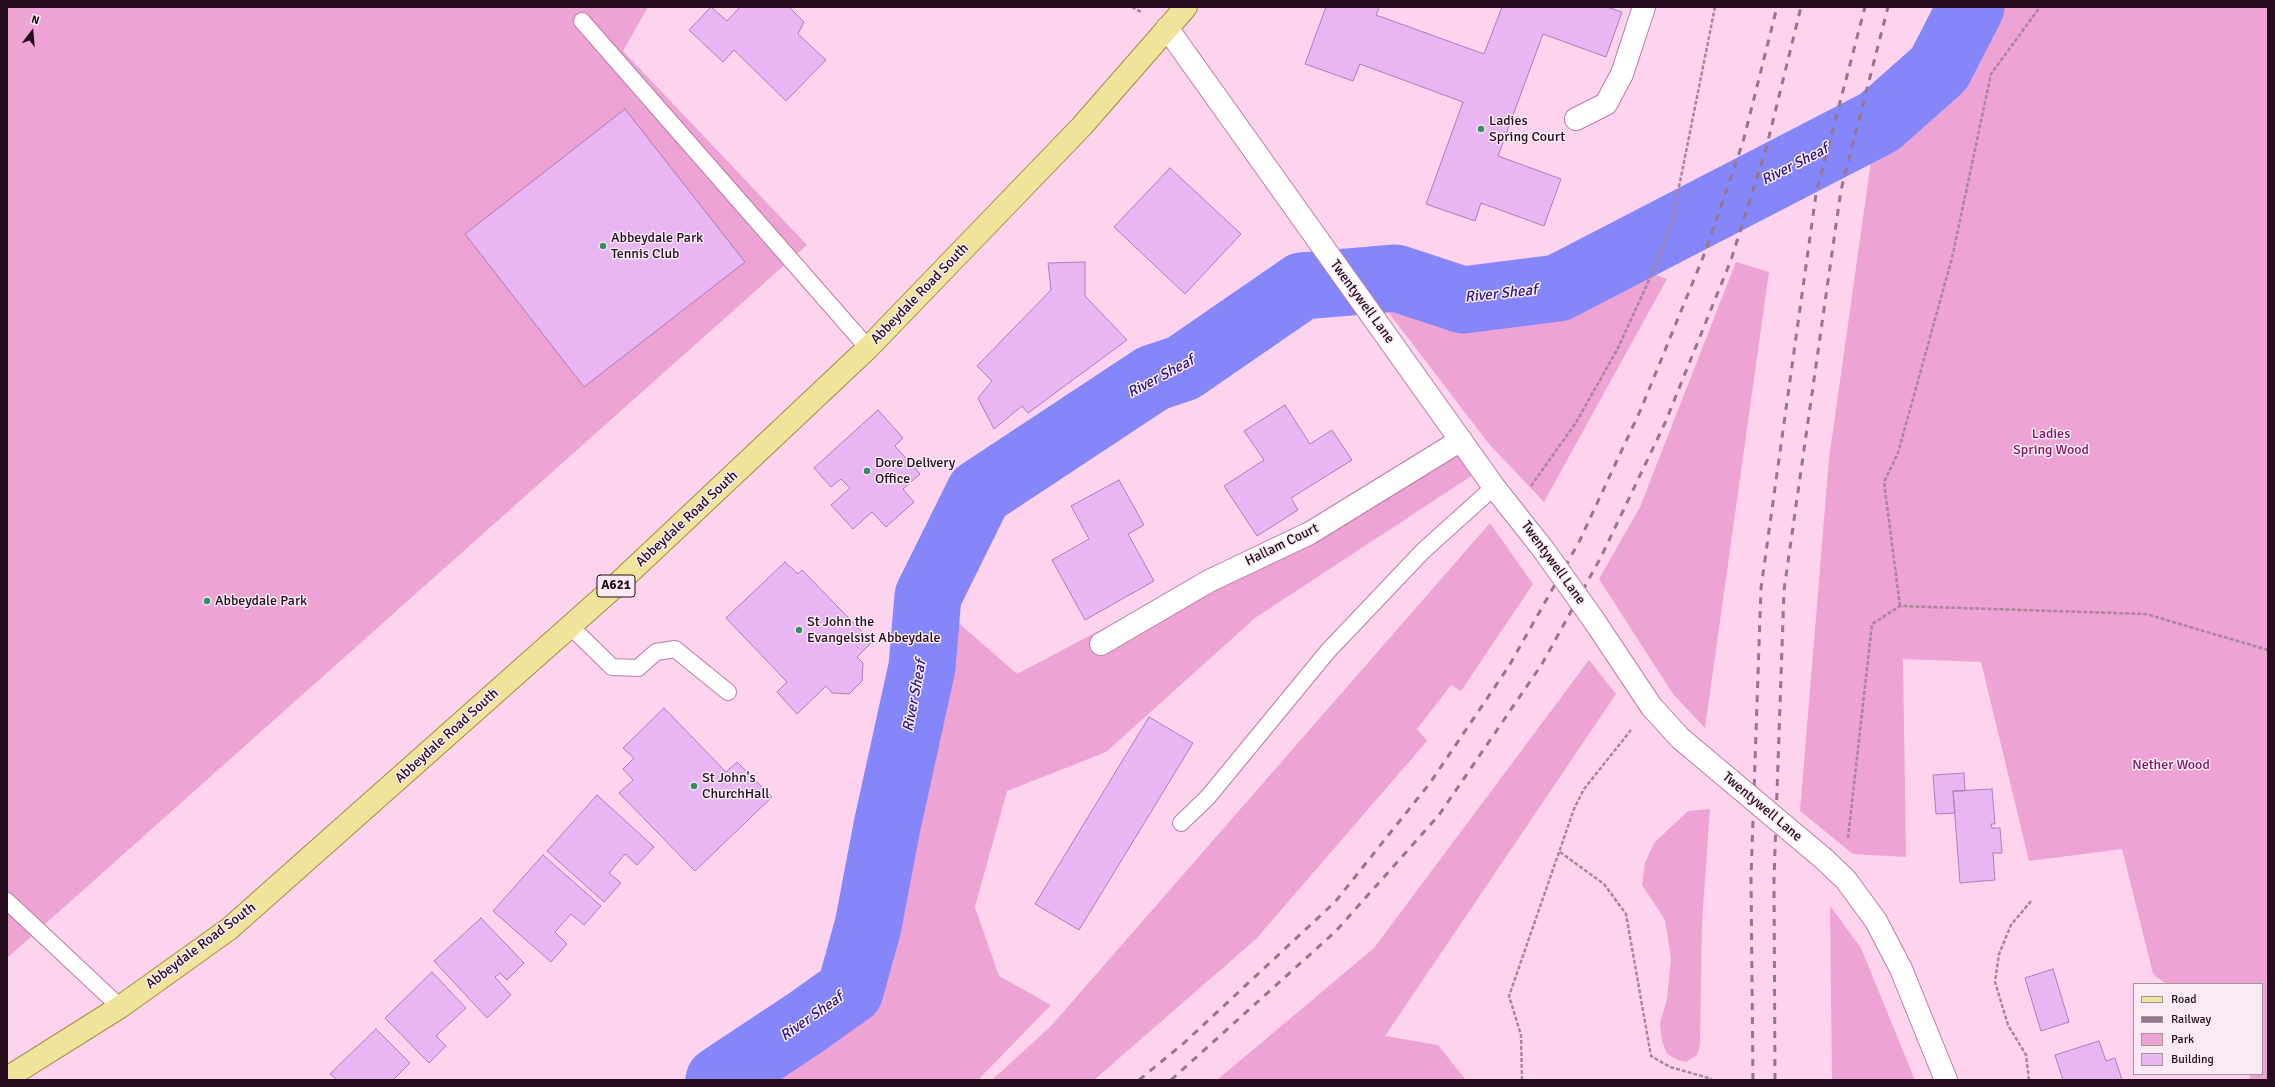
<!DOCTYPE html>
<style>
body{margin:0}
#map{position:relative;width:2275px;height:1087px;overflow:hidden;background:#fed3ee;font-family:Signika,sans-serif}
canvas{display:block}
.frame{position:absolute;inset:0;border:8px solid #250d1d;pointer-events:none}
.legend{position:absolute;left:2133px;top:983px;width:130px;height:92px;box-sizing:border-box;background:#f9eaf3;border:1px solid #a4929d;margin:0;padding:5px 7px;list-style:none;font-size:12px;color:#250d1d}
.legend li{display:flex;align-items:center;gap:8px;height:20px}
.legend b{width:20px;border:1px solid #a4929d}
.north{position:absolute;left:12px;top:12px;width:40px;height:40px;-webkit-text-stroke:3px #f9eaf3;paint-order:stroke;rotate:16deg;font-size:11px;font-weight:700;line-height:16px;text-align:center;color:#250d1d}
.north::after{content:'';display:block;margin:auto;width:14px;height:18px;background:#250d1d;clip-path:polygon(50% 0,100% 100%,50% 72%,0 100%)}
</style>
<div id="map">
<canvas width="2275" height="1087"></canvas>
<div class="frame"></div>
<ul class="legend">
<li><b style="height:5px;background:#efe49a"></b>Road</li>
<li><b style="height:5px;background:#97758b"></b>Railway</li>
<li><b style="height:11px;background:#eda3d3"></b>Park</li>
<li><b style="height:11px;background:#e9b5f3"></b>Building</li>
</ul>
<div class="north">N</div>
</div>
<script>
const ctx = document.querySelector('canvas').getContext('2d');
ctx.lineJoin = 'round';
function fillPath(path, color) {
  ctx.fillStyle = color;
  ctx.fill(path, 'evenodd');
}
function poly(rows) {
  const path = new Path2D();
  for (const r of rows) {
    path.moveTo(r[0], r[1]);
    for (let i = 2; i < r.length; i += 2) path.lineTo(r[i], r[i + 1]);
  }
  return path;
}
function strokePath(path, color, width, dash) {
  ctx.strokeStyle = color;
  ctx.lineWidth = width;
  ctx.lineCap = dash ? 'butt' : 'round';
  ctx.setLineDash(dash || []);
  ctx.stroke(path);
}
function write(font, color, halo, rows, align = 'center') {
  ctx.font = font + ' Signika,sans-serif';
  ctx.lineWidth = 3;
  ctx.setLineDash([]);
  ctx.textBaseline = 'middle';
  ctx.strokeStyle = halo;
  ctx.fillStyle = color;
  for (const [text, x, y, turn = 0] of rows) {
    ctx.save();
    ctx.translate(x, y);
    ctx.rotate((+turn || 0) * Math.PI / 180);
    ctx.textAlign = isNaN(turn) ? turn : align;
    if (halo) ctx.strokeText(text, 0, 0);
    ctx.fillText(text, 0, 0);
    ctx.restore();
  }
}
fillPath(poly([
 [7,7,648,7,623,51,807,245,7,958],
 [1942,7,2268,7,2268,1080,2248,1080,2251,1074,2262,1074,2262,984,2166,984,2153,974,2122,849,2029,861,1981,662,1903,659,1906,857,1853,854,1800,811,1829,459,1872,154],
 [1612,260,1667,279,1544,502,1489,444,1376,296,1396,278,1463,300,1558,288],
 [1736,262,1769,272,1705,728,1673,694,1599,579,1640,507],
 [1461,440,1482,469,1255,618,1106,752,1007,791,975,907,999,976,1051,1005,978,1080,719,1080,805,1023,850,991,922,667,928,596,1017,674],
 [1490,523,1533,584,1461,691,1451,685,1417,729,1427,741,1256,939,1094,1080,992,1080,1051,1026],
 [1589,660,1616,694,1385,1036,1438,1045,1466,1080,1217,1080,1374,948],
 [1710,809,1702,922,1700,1045,1697,1055,1686,1062,1678,1060,1667,1054,1662,1041,1660,1023,1667,999,1671,958,1665,920,1642,885,1645,863,1654,843,1688,811],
 [1830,906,1861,948,1915,1080,1832,1080]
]), '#eda3d3');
strokePath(poly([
 [719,1080,805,1023,850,991,868,926,887,826,922,667,928,596,979,493,1153,378,1183,368,1302,286,1396,278,1463,300,1558,288,1879,122,1939,69,1971,7]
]), '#8586f9', 67);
const building = poly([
 [711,7,727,21,740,7,789,7,804,22,798,34,826,60,786,101,734,50,723,62,689,30,711,7],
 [1326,7,1379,7,1376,15,1484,54,1502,7,1607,7,1622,12,1606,57,1543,34,1498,156,1561,179,1544,226,1481,203,1475,221,1426,204,1463,102,1360,64,1353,81,1305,64,1326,7],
 [625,109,745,262,584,387,465,234,625,109],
 [1170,168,1241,234,1185,294,1114,227,1170,168],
 [1085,262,1085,296,1127,340,1028,413,1022,406,994,429,978,398,992,381,977,366,1051,290,1048,263,1085,262],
 [1285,405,1310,444,1332,430,1352,460,1291,498,1298,510,1257,536,1224,486,1264,460,1244,431,1285,405],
 [878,410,903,438,895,446,920,474,903,489,914,502,886,527,872,512,853,529,831,505,850,488,841,479,831,487,814,468,878,410],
 [1119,480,1144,525,1128,534,1154,581,1085,620,1052,560,1089,539,1071,506,1119,480],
 [785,562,798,574,802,570,872,642,857,657,863,663,862,681,849,694,832,693,826,686,797,714,777,692,787,682,726,618,785,562],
 [664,708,726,772,737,762,772,797,695,871,619,793,633,780,623,769,634,758,623,748,664,708],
 [1149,717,1193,743,1079,930,1035,904,1149,717],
 [1964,773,1965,791,1953,791,1955,813,1936,814,1933,775,1964,773],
 [1992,789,1995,824,1991,824,1992,828,2000,828,2002,853,1993,853,1995,880,1960,883,1953,791,1992,789],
 [597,795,654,847,637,865,625,854,609,873,621,883,604,902,547,851,597,795],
 [543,855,601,906,584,925,571,914,555,932,567,944,551,962,493,911,543,855],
 [481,918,524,963,507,980,500,973,495,977,511,995,487,1018,434,961,481,918],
 [2053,969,2069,1022,2041,1031,2025,978,2053,969],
 [432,972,466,1008,436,1036,446,1046,429,1063,385,1018,432,972],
 [376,1029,410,1063,393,1080,337,1080,330,1074,376,1029],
 [2099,1041,2106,1061,2115,1058,2122,1080,2063,1080,2055,1055,2099,1041]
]);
fillPath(building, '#e9b5f3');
strokePath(building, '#ac7db5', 1);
const service = poly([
 [582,21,868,348],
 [570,626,612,667,638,668,656,652,675,649,728,692],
 [1181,823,1208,797,1328,651,1423,551,1494,487],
 [7,901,120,1007]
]);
const minor = poly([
 [1576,119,1606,104,1622,74,1644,7],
 [1101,644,1209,581,1310,533,1461,440]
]);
const tertiary = poly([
 [1167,28,1494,487,1543,549],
 [1593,619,1651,706,1680,738],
 [1824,859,1846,880,1876,921,1901,969,1946,1080]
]);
const primary = poly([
 [7,1078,120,1007,229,929,611,590,868,348,1082,126,1186,7]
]);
strokePath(service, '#bc7ca5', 18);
strokePath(minor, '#bc7ca5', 24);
strokePath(tertiary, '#bc7ca5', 24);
strokePath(primary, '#a28d43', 24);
strokePath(poly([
 [1132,7,1141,12],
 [1531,486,1575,424,1617,350,1656,265,1672,222,1715,7],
 [1900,606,1884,482,1898,453,1952,258,1991,74,2040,7],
 [1848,838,1872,624,1900,606,2146,614,2268,650],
 [1560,852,1604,884,1626,914,1651,1056,1670,1067,1712,1079],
 [1522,1080,1521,1035,1509,996,1574,809,1584,789,1631,730],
 [2029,1080,2026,1055,2008,1025,1995,982,1999,954,2011,925,2032,900]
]), '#a9859c', 2.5, [4, 2]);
strokePath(service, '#fff', 16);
strokePath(minor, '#fff', 22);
strokePath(tertiary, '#fff', 22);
strokePath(primary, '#efe49a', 22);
strokePath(poly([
 [1139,1080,1184,1043,1335,902,1430,783,1509,666,1579,542,1641,409,1706,250,1743,142,1777,7],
 [1171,1080,1336,931,1439,815,1542,664,1601,557,1665,423,1731,260,1766,149,1801,7],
 [1753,1080,1751,878,1761,588,1816,194,1865,7],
 [1775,1080,1774,879,1784,590,1841,190,1888,7]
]), '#97758b', 3, [7, 7]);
const tertiaryBridge = poly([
 [1543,549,1593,619],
 [1680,738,1824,859]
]);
strokePath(tertiaryBridge, '#bc7ca5', 24, []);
strokePath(tertiaryBridge, '#fff', 22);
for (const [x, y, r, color] of [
 [1481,129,4,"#318e65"],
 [603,246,4,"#318e65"],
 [867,471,4,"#318e65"],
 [207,601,4,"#318e65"],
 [799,630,4,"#318e65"],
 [694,786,4,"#318e65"]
]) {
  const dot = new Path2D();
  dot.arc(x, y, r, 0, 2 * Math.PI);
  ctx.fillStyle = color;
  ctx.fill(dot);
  strokePath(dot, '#f9eaf3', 1.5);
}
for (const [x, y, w] of [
 [616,586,38]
]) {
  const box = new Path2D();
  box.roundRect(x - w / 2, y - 11, w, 22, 3);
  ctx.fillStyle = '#f9eaf3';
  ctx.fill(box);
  strokePath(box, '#250d1d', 1);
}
write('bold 13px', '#250d1d', null, [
 ["A621",616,586]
]);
write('14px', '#250d1d', '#f9eaf3', [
 ["Ladies",1489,121],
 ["Spring Court",1489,137],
 ["Abbeydale Park",611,238],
 ["Tennis Club",611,254],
 ["Dore Delivery",875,463],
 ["Office",875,479],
 ["Abbeydale Park",215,601],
 ["St John the",807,622],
 ["Evangelsist Abbeydale",807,638],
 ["St John's",702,778],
 ["ChurchHall",702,794]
], 'left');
write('14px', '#250d1d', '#f9eaf3', [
 ["Abbeydale Road South",920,294,-46],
 ["Twentywell Lane",1362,302,54],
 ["Abbeydale Road South",687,519,-43],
 ["Hallam Court",1282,545,-26],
 ["Twentywell Lane",1553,563,54],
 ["Abbeydale Road South",447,736,-42],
 ["Twentywell Lane",1762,807,40],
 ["Abbeydale Road South",201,946,-37]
]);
write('14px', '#7d1663', '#f9eaf3', [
 ["Ladies",2051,434],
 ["Spring Wood",2051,450],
 ["Nether Wood",2171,765]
]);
write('italic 15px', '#2a177d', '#f9eaf3', [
 ["River Sheaf",1795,165,-27],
 ["River Sheaf",1501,294,-6],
 ["River Sheaf",1161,377,-28],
 ["River Sheaf",915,696,-79],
 ["River Sheaf",812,1017,-35]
]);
</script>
